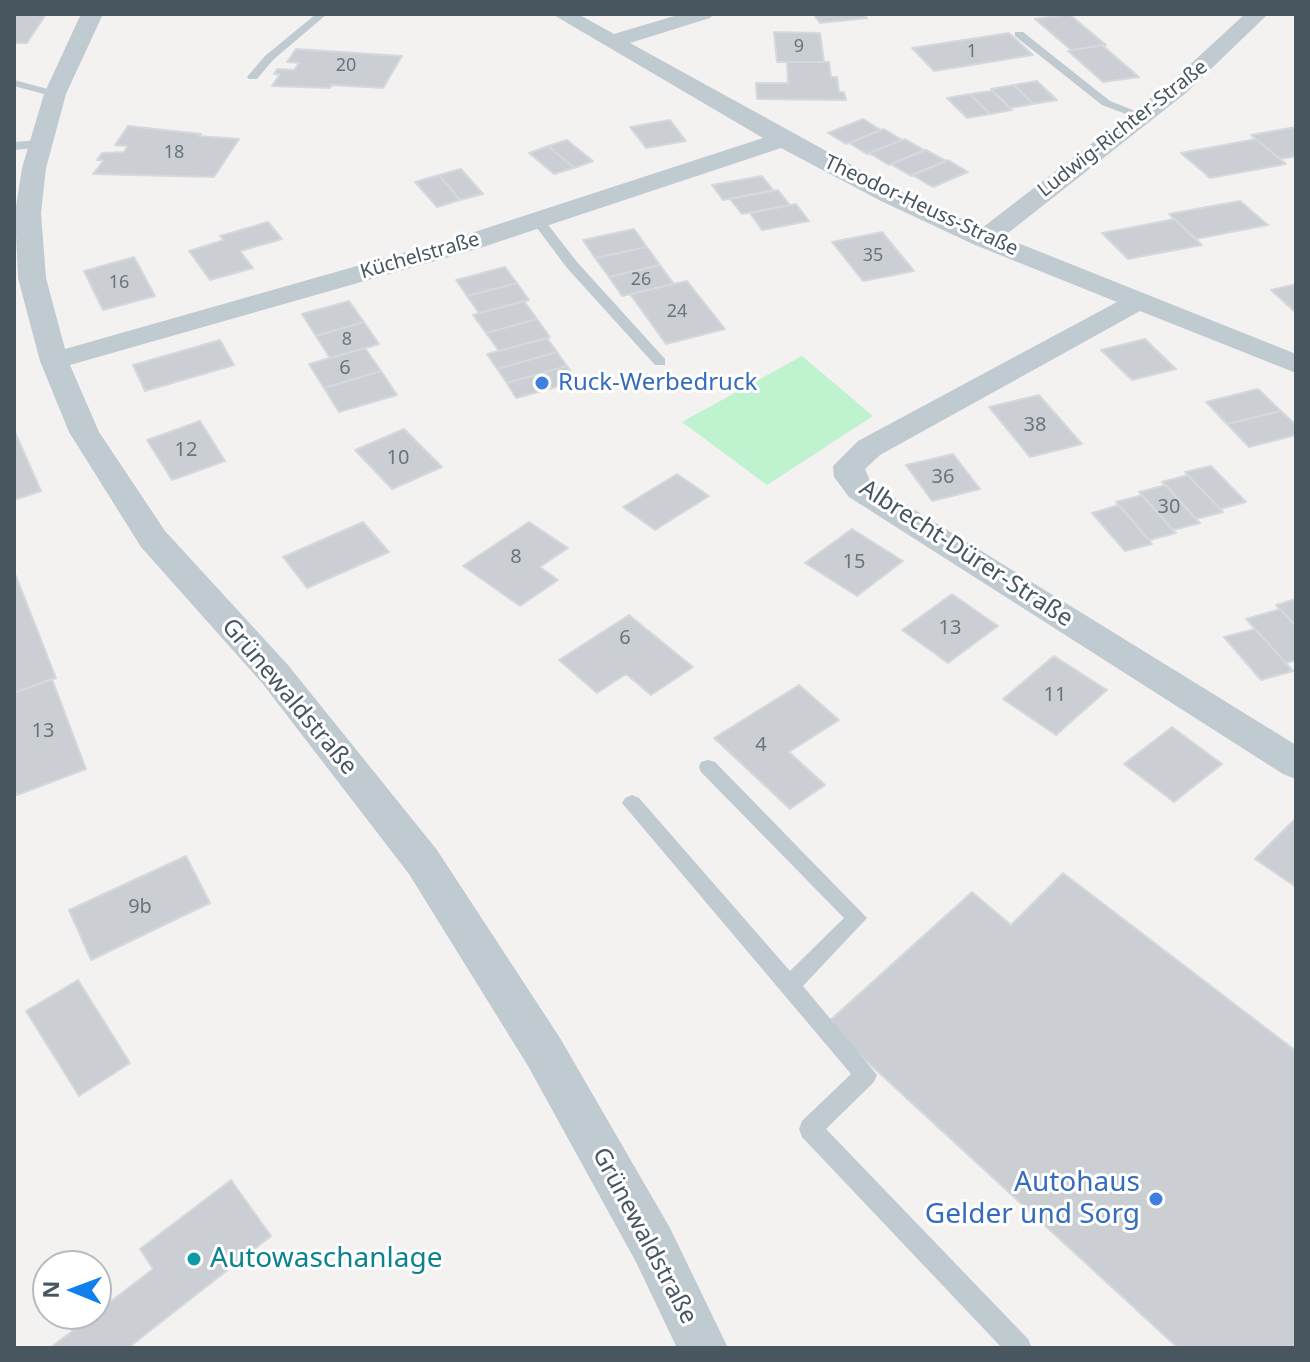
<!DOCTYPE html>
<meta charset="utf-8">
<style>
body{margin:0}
#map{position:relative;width:1310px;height:1362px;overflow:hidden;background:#f4f1f1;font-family:"Noto Sans",sans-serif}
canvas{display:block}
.frame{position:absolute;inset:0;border:16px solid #485660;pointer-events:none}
.north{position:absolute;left:32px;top:1250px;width:80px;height:80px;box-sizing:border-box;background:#fff;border:2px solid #b6bbbf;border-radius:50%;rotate:271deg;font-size:22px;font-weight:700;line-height:32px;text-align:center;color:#485660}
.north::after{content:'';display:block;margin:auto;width:28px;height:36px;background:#1080ee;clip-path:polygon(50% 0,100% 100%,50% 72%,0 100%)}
</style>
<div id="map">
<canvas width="1310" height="1362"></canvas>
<div class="frame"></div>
<div class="north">N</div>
</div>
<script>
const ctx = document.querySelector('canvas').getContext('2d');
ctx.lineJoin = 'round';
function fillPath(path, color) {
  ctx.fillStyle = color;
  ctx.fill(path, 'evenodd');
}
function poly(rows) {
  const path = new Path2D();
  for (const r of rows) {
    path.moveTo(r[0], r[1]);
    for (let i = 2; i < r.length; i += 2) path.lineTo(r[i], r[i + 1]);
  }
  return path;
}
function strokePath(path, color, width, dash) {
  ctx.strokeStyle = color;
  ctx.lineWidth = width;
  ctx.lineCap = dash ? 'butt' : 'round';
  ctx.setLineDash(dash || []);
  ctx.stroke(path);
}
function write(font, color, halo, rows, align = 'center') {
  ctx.font = font + ' "Noto Sans",sans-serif';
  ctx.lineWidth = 6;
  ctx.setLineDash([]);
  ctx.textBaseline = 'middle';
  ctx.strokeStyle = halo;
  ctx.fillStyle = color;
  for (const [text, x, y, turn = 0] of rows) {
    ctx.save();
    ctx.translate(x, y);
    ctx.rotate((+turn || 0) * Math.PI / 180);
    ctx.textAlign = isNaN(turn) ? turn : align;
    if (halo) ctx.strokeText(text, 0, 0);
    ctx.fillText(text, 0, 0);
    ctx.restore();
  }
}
fillPath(poly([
 [802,356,873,416,767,485,682,422]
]), '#bff2cf');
const building = poly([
 [14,14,46,14,27,43,14,43,14,14],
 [813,14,864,14,867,18,820,23,813,14],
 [1069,14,1106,45,1071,50,1035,19,1069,14],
 [774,32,820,33,824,62,777,62,774,32],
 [1009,33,1033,55,934,71,912,48,1009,33],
 [1102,45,1139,77,1103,82,1068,51,1102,45],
 [296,49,402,56,383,88,332,85,330,88,272,86,280,74,274,74,277,69,294,70,299,63,287,62,296,49],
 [787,62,829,62,831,77,837,77,839,92,844,92,846,100,757,99,756,83,788,83,787,62],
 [1037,81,1057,100,1033,104,1014,85,1037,81],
 [1014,85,1033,104,1010,108,991,89,1014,85],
 [992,91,1010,108,1012,110,990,114,970,94,992,91],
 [970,94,990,114,967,118,947,98,970,94],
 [863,119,881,130,846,144,828,133,863,119],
 [670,120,686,141,646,148,630,127,670,120],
 [128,126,201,134,199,136,239,139,214,177,93,174,104,160,97,160,102,153,124,152,128,146,115,145,128,126],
 [1296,127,1296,156,1280,159,1251,135,1296,127],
 [884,129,902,140,867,154,849,143,884,129],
 [905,139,924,150,889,165,869,153,905,139],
 [1256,139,1286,164,1210,178,1181,153,1256,139],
 [567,140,593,161,574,168,548,146,567,140],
 [548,146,574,168,554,174,529,153,548,146],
 [926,150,946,161,911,176,891,164,926,150],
 [948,160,968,172,933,187,912,175,948,160],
 [461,169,483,194,460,200,439,175,461,169],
 [439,175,460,200,437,207,415,182,439,175],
 [762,176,773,190,723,200,712,185,762,176],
 [778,190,790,205,742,214,730,199,778,190],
 [1240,201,1268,225,1195,239,1169,214,1240,201],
 [796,204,809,221,762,230,750,213,796,204],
 [1175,219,1202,245,1128,259,1102,233,1175,219],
 [268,222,282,239,240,251,253,268,210,280,189,251,224,240,220,236,268,222],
 [634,229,647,247,595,258,583,240,634,229],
 [882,232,914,271,863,281,832,242,882,232],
 [647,247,660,265,609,277,595,258,647,247],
 [134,257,155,296,103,310,84,271,134,257],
 [660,265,674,284,622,296,609,277,660,265],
 [505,267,517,283,467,296,456,280,505,267],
 [687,281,725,329,666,344,630,294,687,281],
 [517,283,529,300,479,313,467,296,517,283],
 [1296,284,1296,313,1271,290,1296,284],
 [349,301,364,322,316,336,302,314,349,301],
 [524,301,537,319,486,333,473,315,524,301],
 [537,319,550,337,499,351,486,333,537,319],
 [364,322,379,344,330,358,316,336,364,322],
 [547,338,557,352,497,369,487,354,547,338],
 [1145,339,1176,369,1132,380,1101,350,1145,339],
 [220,340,234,365,145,391,133,365,220,340],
 [365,348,381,371,324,388,309,364,365,348],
 [557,352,567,366,507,383,497,369,557,352],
 [567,366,578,381,516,398,507,383,567,366],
 [381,371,397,395,339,412,324,388,381,371],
 [1258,389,1281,411,1227,424,1206,402,1258,389],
 [1039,395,1082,444,1030,457,989,407,1039,395],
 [1281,411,1296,425,1296,435,1249,447,1227,424,1281,411],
 [200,421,225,461,172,480,147,440,200,421],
 [404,429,442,467,392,489,355,450,404,429],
 [14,430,41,491,14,500,14,430],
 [953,454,980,489,932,501,906,465,953,454],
 [1211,466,1246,502,1220,509,1185,472,1211,466],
 [677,474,709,496,655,530,623,507,677,474],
 [1188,475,1220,509,1223,512,1196,519,1162,482,1188,475],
 [1166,485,1196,519,1200,523,1173,530,1139,492,1166,485],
 [1142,495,1173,530,1176,533,1149,540,1116,502,1142,495],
 [1119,505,1149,540,1152,544,1125,551,1092,513,1119,505],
 [363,522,389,552,307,588,283,557,363,522],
 [529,522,568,548,540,567,558,580,520,606,463,566,529,522],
 [852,529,903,561,857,596,805,563,852,529],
 [16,576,56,678,14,693,14,577,16,576],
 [952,594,998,626,948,663,902,630,952,594],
 [1296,599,1296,626,1276,605,1296,599],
 [1280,609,1296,626,1296,660,1286,663,1246,619,1280,609],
 [629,615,693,667,651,695,626,674,597,693,559,660,629,615],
 [1255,629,1286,663,1293,671,1261,680,1224,637,1255,629],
 [1054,656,1107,690,1056,735,1003,699,1054,656],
 [52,679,86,769,17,795,14,786,14,693,52,679],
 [799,685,839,720,789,752,825,785,790,809,714,738,799,685],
 [1172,727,1222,764,1174,802,1124,764,1172,727],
 [1296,818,1296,887,1255,859,1296,818],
 [186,856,210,903,91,960,69,910,186,856],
 [1063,873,1296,1051,1296,1348,1178,1348,826,1024,972,892,1011,925,1063,873],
 [78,980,130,1063,79,1096,26,1011,78,980],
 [231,1180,271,1236,128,1348,50,1348,153,1269,140,1249,231,1180]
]);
fillPath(building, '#cbcfd4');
strokePath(building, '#d5d8dd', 2);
fillPath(poly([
 [316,14,327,14,273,60,257,79,249,79,247,77,265,56,316,14],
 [1015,32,1023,32,1110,101,1148,116,1142,120,1102,105,1015,36,1015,32],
 [14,80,59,92,61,94,55,97,14,86,14,80],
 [41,140,47,144,45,147,14,150,14,142,41,140],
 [537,216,542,217,577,262,665,359,665,365,655,365,567,268,531,220,537,216],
 [708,760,715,762,867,918,803,986,877,1075,874,1082,826,1129,1028,1339,1032,1348,1002,1348,802,1137,799,1129,802,1121,851,1074,622,803,625,798,632,795,639,798,790,971,844,918,701,772,699,767,701,762,708,760]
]), '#bfcad1');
fillPath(poly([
 [81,14,103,14,66,94,46,168,41,213,46,278,65,349,459,237,763,138,552,14,578,14,614,34,681,14,714,14,710,18,630,43,899,191,982,228,1170,83,1245,14,1268,14,1186,93,1003,237,1296,354,1296,373,1140,311,880,455,865,469,871,483,1296,745,1296,779,1283,774,849,497,834,477,833,466,858,441,1117,302,975,245,881,201,781,148,477,249,70,365,99,432,165,531,288,665,437,850,560,1038,670,1228,728,1348,677,1348,636,1262,528,1066,409,874,262,683,141,547,69,432,40,361,18,278,15,213,22,168,44,94,81,14]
]), '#bfcad1');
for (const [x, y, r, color] of [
 [542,383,8,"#3f7fe0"],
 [1156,1199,8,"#3f7fe0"],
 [194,1259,8,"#0f9aa8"]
]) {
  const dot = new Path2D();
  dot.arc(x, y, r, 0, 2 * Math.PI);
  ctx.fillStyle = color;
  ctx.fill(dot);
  strokePath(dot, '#fff', 3);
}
write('18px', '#69747d', null, [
 ["9",799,47],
 ["1",972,52],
 ["20",346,66],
 ["18",174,153],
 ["35",873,256],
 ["26",641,280],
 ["16",119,283],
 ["24",677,312],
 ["8",347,340]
]);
write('20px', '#485660', '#fff', [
 ["Ludwig-Richter-Straße",1123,129,-38],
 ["Theodor-Heuss-Straße",921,206,25],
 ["Küchelstraße",420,256,-16]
]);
write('20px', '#69747d', null, [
 ["6",345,368],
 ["38",1035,425],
 ["12",186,450],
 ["10",398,458],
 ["36",943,477],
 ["30",1169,507],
 ["8",516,557],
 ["15",854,562],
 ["13",950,628],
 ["6",625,638],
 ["11",1055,695],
 ["13",43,731],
 ["4",761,745],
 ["9b",140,907]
]);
write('24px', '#366cbe', '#fff', [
 ["Ruck-Werbedruck",558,383]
], 'left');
write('24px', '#485660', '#fff', [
 ["Albrecht-Dürer-Straße",966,554,33],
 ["Grünewaldstraße",289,697,50],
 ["Grünewaldstraße",644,1236,62]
]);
write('28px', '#366cbe', '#fff', [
 ["Autohaus",1140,1183],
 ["Gelder und Sorg",1140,1215]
], 'right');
write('28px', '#0d838f', '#fff', [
 ["Autowaschanlage",210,1259]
], 'left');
</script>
